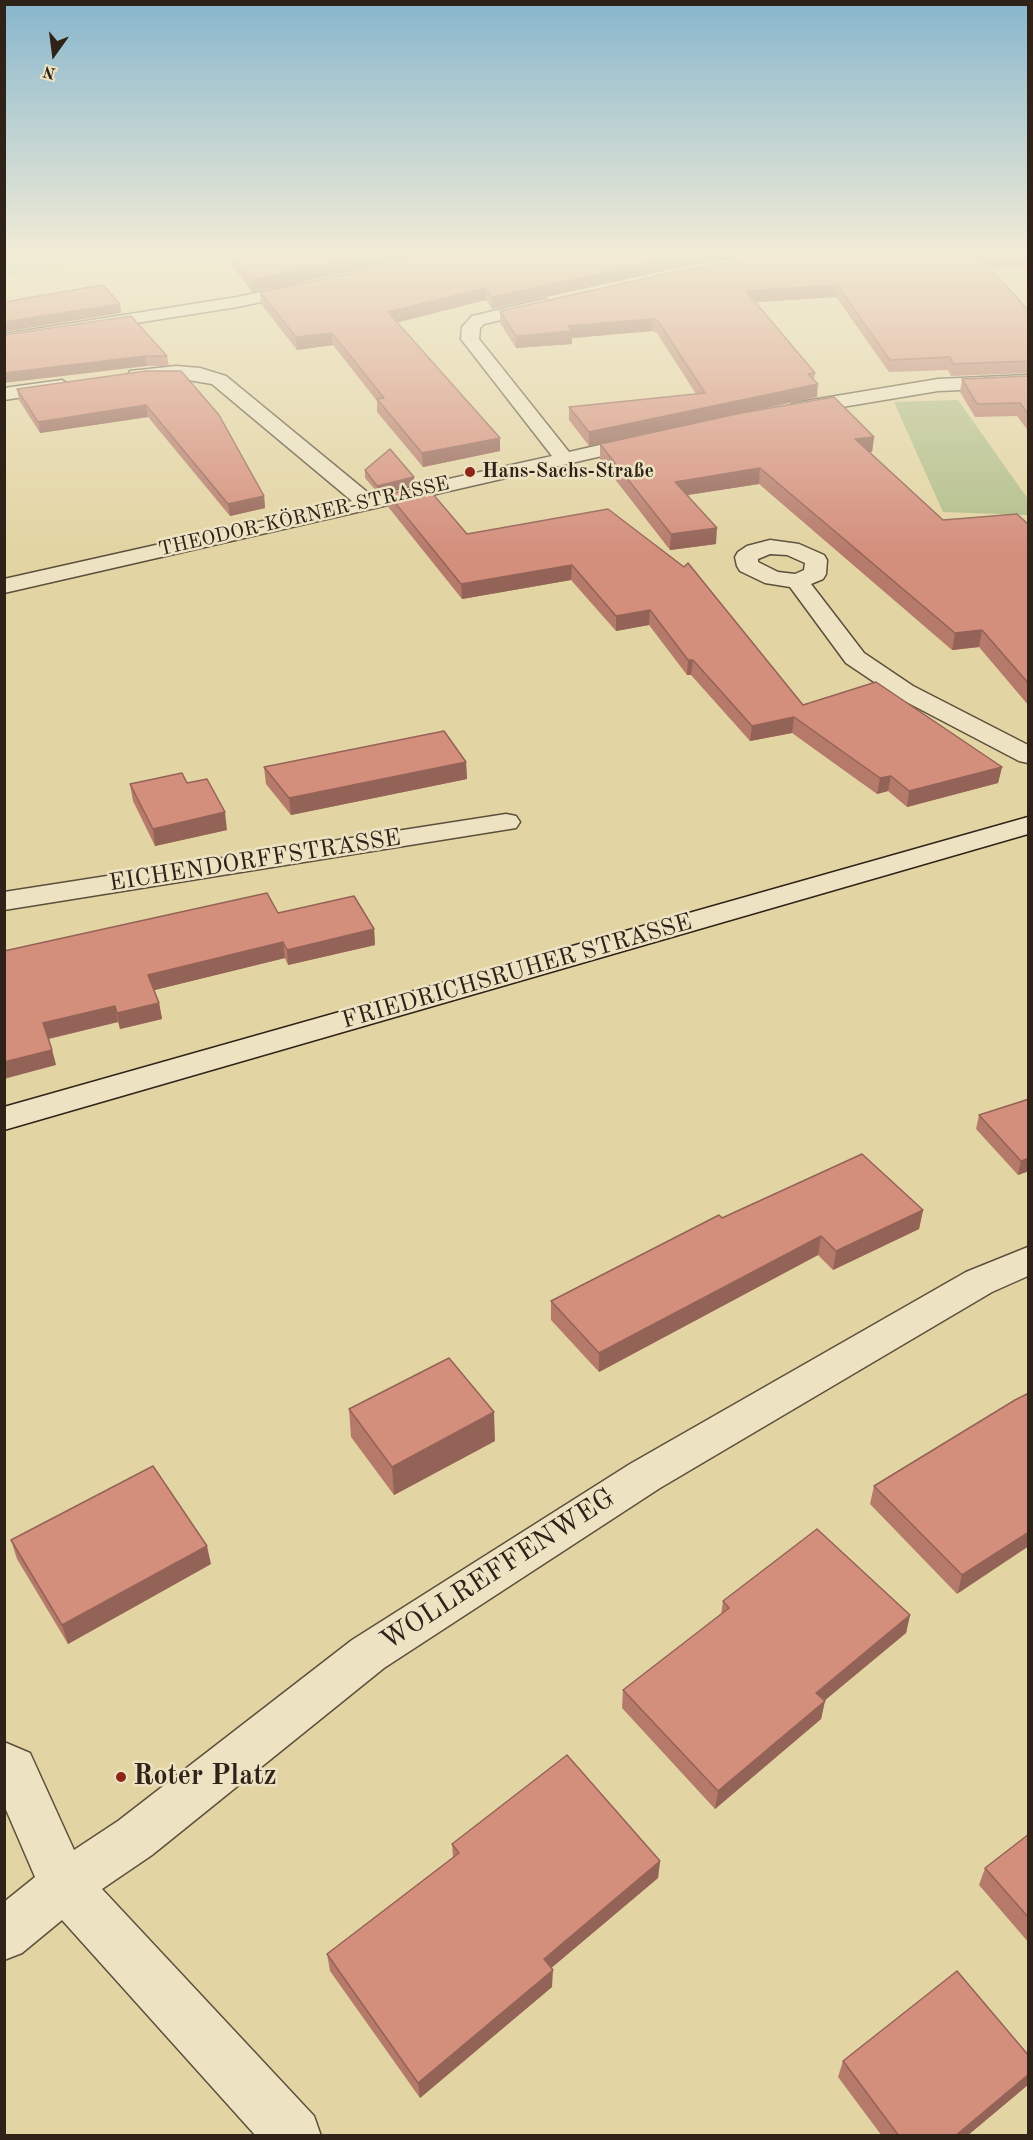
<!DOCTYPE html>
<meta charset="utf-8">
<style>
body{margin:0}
#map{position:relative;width:1033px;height:2140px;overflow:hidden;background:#e3d4a3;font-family:"Old Standard TT",serif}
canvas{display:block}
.frame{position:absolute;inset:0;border:6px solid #2f2319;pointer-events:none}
.north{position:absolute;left:24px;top:24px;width:60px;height:60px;-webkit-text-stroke:4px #ede3c3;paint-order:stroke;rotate:194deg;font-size:16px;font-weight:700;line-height:24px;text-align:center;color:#2f2319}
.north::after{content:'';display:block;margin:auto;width:21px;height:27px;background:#2f2319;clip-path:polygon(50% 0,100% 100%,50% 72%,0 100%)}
</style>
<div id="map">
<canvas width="1033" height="2140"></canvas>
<div class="frame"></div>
<div class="north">N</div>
</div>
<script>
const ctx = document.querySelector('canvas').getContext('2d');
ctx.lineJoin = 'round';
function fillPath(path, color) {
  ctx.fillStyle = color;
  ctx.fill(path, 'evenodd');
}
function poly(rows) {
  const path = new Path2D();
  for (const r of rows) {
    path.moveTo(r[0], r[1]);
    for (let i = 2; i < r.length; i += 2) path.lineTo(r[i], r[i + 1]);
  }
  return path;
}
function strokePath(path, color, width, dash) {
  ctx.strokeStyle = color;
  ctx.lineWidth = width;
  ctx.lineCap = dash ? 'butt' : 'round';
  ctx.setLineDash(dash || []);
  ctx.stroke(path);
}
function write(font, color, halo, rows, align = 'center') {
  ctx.font = font + ' "Old Standard TT",serif';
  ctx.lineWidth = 5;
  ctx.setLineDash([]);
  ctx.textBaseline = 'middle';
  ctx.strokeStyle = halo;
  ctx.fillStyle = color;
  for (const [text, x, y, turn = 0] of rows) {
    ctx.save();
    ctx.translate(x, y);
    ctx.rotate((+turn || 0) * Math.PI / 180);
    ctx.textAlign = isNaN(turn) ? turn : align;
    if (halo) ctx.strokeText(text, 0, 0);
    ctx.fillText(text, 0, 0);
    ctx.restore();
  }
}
fillPath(poly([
 [5,253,137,253,5,276],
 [958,400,1028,499,1028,515,943,512,894,402]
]), '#b0bd88');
const street = poly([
 [304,283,312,288,310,292,237,307,4,344,4,334,237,297,304,283],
 [545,299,553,304,551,308,484,324,480,328,479,339,569,452,643,435,650,437,653,441,650,445,4,593,4,579,352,501,212,384,176,378,137,381,130,379,128,375,130,371,176,366,200,368,226,376,372,496,552,456,461,339,462,327,472,316,545,299],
 [1028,375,1028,387,938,391,794,415,784,409,794,403,938,379,1028,375],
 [62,380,71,386,69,390,4,400,4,388,62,380],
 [770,540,799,544,824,555,827,560,826,574,823,579,811,584,864,653,913,686,1028,745,1028,763,1019,761,895,696,846,663,790,587,765,583,740,571,737,566,735,557,738,552,747,546,770,540],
 [770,554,787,555,805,563,804,570,795,574,778,572,758,562,758,559,770,554],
 [506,814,516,816,520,822,516,828,4,910,4,892,506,814],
 [1028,1247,1028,1276,992,1292,660,1488,384,1668,152,1855,102,1889,314,2116,321,2136,256,2136,62,1920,22,1953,4,1960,4,1902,35,1877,4,1805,4,1742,30,1753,74,1850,118,1821,352,1640,630,1464,966,1272,1028,1247]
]);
const secondary = poly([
 [1028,817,1028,834,4,1130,4,1107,1028,817]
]);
strokePath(street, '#5c4f3c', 3);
strokePath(secondary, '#2f2319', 3);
fillPath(street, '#ede3c3');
fillPath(secondary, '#ede3c3');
fillPath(poly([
 [242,253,425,253,385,264,252,292,232,266,231,255],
 [433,253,771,253,686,266,492,309,486,300,397,322,500,451,423,467,377,412,377,401,333,345,297,350,261,304,260,292,395,264],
 [787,253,1029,253,1029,268,990,268,1029,311,1029,373,951,376,948,370,889,372,836,297,756,302,815,373,814,380,817,397,589,446,569,420,569,407,696,394,657,333,652,331,572,338,572,344,516,348,500,323,500,311],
 [4,335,167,356,169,366,147,366],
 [181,371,264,496,265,508,230,516,148,417,40,433,19,400,17,389],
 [1029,376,1029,432,1017,416,975,417,960,392,962,379],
 [874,437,872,452,870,452,943,520,1029,525,1029,706,979,647,952,650,759,484,688,495,716,544,670,550,600,460,600,444],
 [365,470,414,477,414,485,378,493,365,478],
 [388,494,467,534,608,509,803,705,1002,767,998,783,907,807,888,791,877,794,792,733,750,741,691,675,687,675,649,625,616,631,571,580,462,599,389,508],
 [466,762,467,779,291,815,266,784,264,767],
 [187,783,227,830,155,846,133,801,130,784],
 [278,913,374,929,375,945,288,965,285,958,154,990,159,1003,162,1019,120,1029,118,1022,49,1039,56,1065,4,951],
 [1029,1099,1029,1171,1018,1175,976,1129,979,1115],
 [923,1210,919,1229,833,1270,818,1255,599,1372,551,1320,551,1301,722,1218],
 [1015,1400,957,1594,870,1504,874,1486],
 [349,1409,495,1441,394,1495,351,1437],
 [11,1540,211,1564,68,1644,17,1559],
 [723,1601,910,1615,906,1633,825,1700,821,1719,715,1809,622,1708,623,1690,721,1615],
 [1029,1834,1029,1943,979,1885,985,1868],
 [452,1844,660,1861,658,1878,551,1968,552,1987,420,2098,330,1971,327,1954,453,1857],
 [1029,2056,1029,2084,967,2136,882,2136,838,2077,843,2061]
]), '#b67a6b');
fillPath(poly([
 [384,253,425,253,385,264,252,292,251,280],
 [698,253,771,253,686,266,492,309,492,297],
 [837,285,836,297,745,303,746,291],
 [486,288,486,300,388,325,388,312],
 [120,304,121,313,4,332,4,322],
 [653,319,652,331,572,338,572,344,516,348,516,336,568,326],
 [332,333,333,345,297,350,296,337],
 [145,356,147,366,4,383,4,373],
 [818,384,817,397,589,446,589,432],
 [146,405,148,417,40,433,38,422],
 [874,437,872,452,853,454,855,439],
 [500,438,500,451,423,467,422,453],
 [760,468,759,484,674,497,675,482],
 [414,477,414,485,378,493,377,486],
 [264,496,265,508,230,516,228,504],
 [717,528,716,544,670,550,671,534],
 [572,565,571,580,462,599,461,584],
 [650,610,649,625,616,631,616,616],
 [982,630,979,647,952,650,955,633],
 [688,660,693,660,691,675,687,675],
 [794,717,792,733,750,741,752,726],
 [466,762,467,779,291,815,289,798],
 [1002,767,998,783,907,807,909,791],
 [891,776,888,791,877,794,880,778],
 [225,812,227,830,155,846,153,829],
 [374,929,375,945,288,965,287,950],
 [283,942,285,958,151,991,148,975],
 [159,1003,162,1019,120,1029,117,1013],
 [115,1006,118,1022,47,1039,43,1023],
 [52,1050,56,1065,4,1079,4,1062],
 [1029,1158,1029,1171,1018,1175,1021,1161],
 [923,1210,919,1229,833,1270,836,1251],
 [821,1236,818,1255,599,1372,599,1353],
 [494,1412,495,1441,394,1495,392,1467],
 [1029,1532,1029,1546,957,1594,962,1575],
 [207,1546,211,1564,68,1644,62,1625],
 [910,1615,906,1633,812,1711,816,1693],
 [825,1701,821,1719,715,1809,718,1791],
 [660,1861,658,1878,543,1975,544,1959],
 [553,1970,552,1987,420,2098,418,2083],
 [1029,2074,1029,2084,967,2136,955,2136]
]), '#946357');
const building = poly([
 [242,253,384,253,251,280,231,255,242,253],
 [433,253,698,253,492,297,486,288,388,312,500,438,422,453,377,399,384,398,332,333,296,337,260,292,395,264,433,253],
 [787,253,1029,253,1029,256,979,256,1029,311,1029,361,953,364,950,357,890,360,837,285,746,291,815,373,808,374,818,384,589,432,569,407,705,393,658,321,653,319,568,326,572,331,516,336,500,311,687,269,787,253],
 [103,285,120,304,4,322,4,302,103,285],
 [131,316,167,356,145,356,4,373,4,335,131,316],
 [146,371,181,371,219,415,264,496,228,504,146,405,38,422,17,389,146,371],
 [1029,376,1029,415,1020,403,977,404,962,379,1029,376],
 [834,397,874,437,855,439,943,520,1017,514,1029,525,1029,684,982,630,955,633,760,468,675,482,717,528,671,534,600,444,741,413,834,397],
 [390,449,414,477,377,486,365,470,390,449],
 [426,486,467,534,608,509,684,567,688,563,803,705,876,682,1002,767,909,791,891,776,880,778,794,717,752,726,693,660,688,660,650,610,616,616,572,565,461,584,388,494,426,486],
 [444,731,466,762,289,798,264,767,444,731],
 [182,773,187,783,207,779,225,812,153,829,130,784,182,773],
 [267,893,278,913,354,896,374,929,287,950,283,942,148,975,159,1003,117,1013,115,1006,43,1023,52,1050,4,1062,4,951,267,893],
 [1029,1099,1029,1158,1021,1161,979,1115,1029,1099],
 [862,1154,923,1210,836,1251,821,1236,599,1353,551,1301,719,1215,722,1218,862,1154],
 [449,1358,494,1412,392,1467,349,1409,449,1358],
 [1029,1393,1029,1532,962,1575,874,1486,1015,1400,1029,1393],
 [153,1466,207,1546,62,1625,11,1540,153,1466],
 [817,1529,910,1615,816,1693,825,1701,718,1791,623,1690,729,1608,723,1601,817,1529],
 [567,1755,660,1861,544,1959,553,1970,418,2083,327,1954,459,1853,452,1844,567,1755],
 [1029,1834,1029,1918,985,1868,1029,1834],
 [957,1971,1029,2056,1029,2074,955,2136,899,2136,843,2061,957,1971]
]);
fillPath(building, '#d48e7c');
strokePath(building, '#946357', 1.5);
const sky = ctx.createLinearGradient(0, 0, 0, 552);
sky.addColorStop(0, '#87b6cd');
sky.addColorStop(0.46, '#f2ecd6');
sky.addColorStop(1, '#f2ecd600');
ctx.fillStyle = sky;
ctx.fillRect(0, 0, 1033, 552);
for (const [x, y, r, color] of [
 [470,472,6,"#8f2418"],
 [121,1777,6,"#8f2418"]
]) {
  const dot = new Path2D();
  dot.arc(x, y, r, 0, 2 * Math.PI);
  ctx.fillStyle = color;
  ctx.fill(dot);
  strokePath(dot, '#ede3c3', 2);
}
write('bold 20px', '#2f2319', '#ede3c3', [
 ["Hans-Sachs-Straße",482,472]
], 'left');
write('20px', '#2f2319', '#ede3c3', [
 ["THEODOR-KÖRNER-STRASSE",304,517,-13]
]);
write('24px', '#2f2319', '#ede3c3', [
 ["EICHENDORFFSTRASSE",255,861,-9],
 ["FRIEDRICHSRUHER STRASSE",517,972,-16]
]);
write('28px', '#2f2319', '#ede3c3', [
 ["WOLLREFFENWEG",498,1570,-33]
]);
write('bold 28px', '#2f2319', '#ede3c3', [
 ["Roter Platz",133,1777]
], 'left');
</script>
